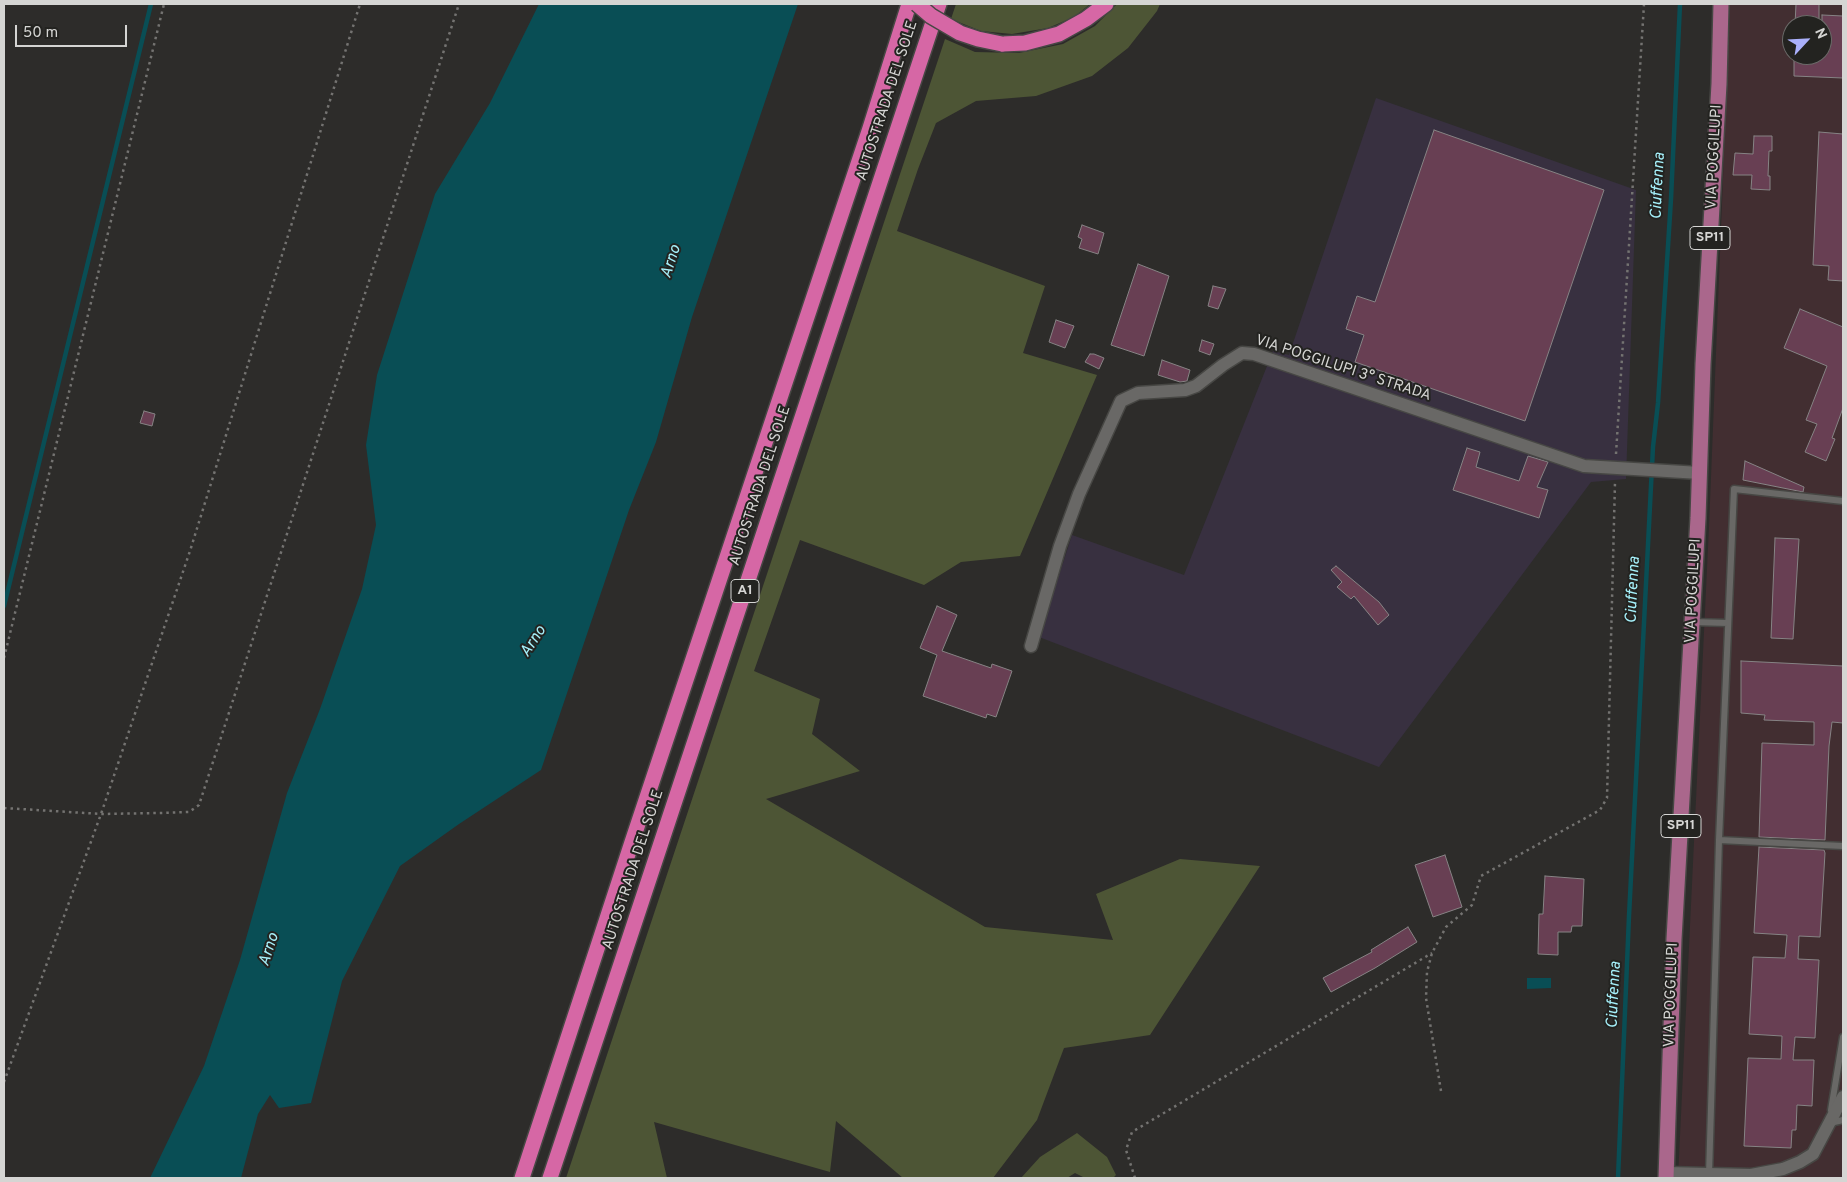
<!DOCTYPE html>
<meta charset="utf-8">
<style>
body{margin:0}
#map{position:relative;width:1847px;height:1182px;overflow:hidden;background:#2d2c2a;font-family:Overpass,sans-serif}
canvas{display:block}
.frame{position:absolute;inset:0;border:5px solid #d5d5d3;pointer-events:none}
.north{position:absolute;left:1782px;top:15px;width:50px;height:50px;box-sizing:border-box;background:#232320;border:1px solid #6a6a68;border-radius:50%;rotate:65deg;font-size:14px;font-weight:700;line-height:20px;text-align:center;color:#d5d5d3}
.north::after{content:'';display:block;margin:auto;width:18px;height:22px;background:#aab0fb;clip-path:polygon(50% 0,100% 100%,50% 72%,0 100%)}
.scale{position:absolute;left:15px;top:25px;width:112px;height:22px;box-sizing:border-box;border:2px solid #d5d5d3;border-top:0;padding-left:6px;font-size:15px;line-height:18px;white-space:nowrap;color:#d5d5d3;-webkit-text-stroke:4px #232320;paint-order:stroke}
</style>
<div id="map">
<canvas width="1847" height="1182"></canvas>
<div class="frame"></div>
<div class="north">N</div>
<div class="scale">50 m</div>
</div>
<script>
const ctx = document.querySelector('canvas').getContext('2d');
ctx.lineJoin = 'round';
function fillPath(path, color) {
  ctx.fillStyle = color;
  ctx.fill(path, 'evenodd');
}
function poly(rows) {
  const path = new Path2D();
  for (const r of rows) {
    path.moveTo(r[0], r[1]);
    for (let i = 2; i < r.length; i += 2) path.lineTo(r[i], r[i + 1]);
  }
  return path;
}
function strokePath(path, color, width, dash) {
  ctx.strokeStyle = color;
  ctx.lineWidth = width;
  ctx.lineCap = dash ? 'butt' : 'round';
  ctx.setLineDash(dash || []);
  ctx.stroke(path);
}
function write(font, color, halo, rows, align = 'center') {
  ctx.font = font + ' Overpass,sans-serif';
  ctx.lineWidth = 4;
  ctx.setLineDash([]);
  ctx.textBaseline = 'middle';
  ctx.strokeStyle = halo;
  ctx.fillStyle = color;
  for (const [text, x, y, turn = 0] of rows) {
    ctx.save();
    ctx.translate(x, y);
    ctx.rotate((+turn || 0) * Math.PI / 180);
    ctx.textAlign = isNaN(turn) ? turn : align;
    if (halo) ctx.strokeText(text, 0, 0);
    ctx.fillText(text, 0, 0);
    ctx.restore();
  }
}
fillPath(poly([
 [1730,4,1843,4,1843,1095,1839,1115,1843,1115,1843,1178,1678,1178,1709,527],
 [1792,25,1822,25,1822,55,1792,55]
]), '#422e31');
fillPath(poly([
 [1376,98,1636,190,1626,479,1591,482,1379,767,1039,637,1072,535,1184,575,1273,351,1289,355]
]), '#383040');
fillPath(poly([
 [956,4,1090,4,1074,17,1048,28,1012,34,981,31,951,19],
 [1117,4,1160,4,1157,11,1128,48,1092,76,1036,96,976,101,936,123,918,169,897,231,1045,286,1023,353,1097,375,1020,556,961,562,924,585,800,540,754,671,820,699,812,734,860,771,766,799,985,927,1113,940,1096,894,1180,859,1260,866,1150,1035,1064,1048,1037,1120,993,1178,903,1178,836,1121,830,1172,654,1122,667,1178,566,1178,945,39,975,52,1019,53,1063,44,1095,26],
 [1077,1133,1107,1157,1116,1175,1113,1178,1085,1178,1075,1173,1067,1178,1021,1178,1040,1157]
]), '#4d5535');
fillPath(poly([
 [539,4,798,4,692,317,656,442,629,510,541,770,459,824,400,866,342,981,311,1103,279,1108,270,1095,258,1114,241,1178,150,1178,204,1066,240,960,287,793,320,709,362,589,376,525,366,445,377,375,435,194,490,103],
 [1527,978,1551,978,1551,988,1527,989]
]), '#094e55');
strokePath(poly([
 [4,606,151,4],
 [1618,1178,1629,916,1653,447,1658,403,1671,199,1680,4]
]), '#094e55', 4.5);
const building = poly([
 [1796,4,1819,4,1819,25,1795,25,1796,4],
 [1822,15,1843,16,1843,78,1794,76,1794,55,1822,55,1822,15],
 [1434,130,1604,190,1525,421,1355,362,1364,335,1346,329,1357,296,1375,302,1434,130],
 [1819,132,1843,134,1843,281,1828,280,1829,266,1813,265,1819,132],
 [1754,136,1772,136,1772,151,1769,151,1768,176,1770,176,1770,190,1751,189,1752,175,1733,175,1735,153,1753,154,1754,136],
 [1082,225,1104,233,1098,254,1079,248,1082,239,1078,237,1082,225],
 [1138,264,1169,276,1144,356,1111,345,1138,264],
 [1213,286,1226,289,1218,309,1208,306,1213,286],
 [1800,309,1843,327,1843,408,1832,438,1835,439,1826,461,1805,452,1817,424,1806,420,1827,366,1784,348,1800,309],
 [1056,320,1074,326,1065,348,1049,342,1056,320],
 [1202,340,1214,344,1210,355,1199,351,1202,340],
 [1090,354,1094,354,1104,358,1099,369,1085,362,1090,354],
 [1162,360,1190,370,1187,381,1180,382,1158,375,1162,360],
 [144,411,155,414,152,426,140,423,144,411],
 [1467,448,1480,452,1476,467,1519,481,1528,456,1548,462,1537,487,1548,490,1539,518,1453,490,1467,448],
 [1745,461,1804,487,1803,492,1743,480,1745,461],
 [1775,538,1799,539,1793,639,1771,638,1775,538],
 [1336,566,1379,602,1389,615,1378,625,1354,596,1351,599,1337,587,1342,582,1331,570,1336,566],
 [937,606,957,615,942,651,991,668,992,664,1012,671,996,717,987,714,986,718,923,696,937,655,920,648,937,606],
 [1741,661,1843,666,1843,723,1832,722,1829,746,1825,840,1759,837,1762,743,1814,745,1814,722,1764,720,1765,715,1741,713,1741,661],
 [1759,847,1824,850,1825,853,1820,937,1799,936,1798,959,1819,960,1815,1038,1795,1037,1793,1060,1814,1060,1812,1106,1797,1105,1796,1130,1792,1130,1791,1148,1744,1146,1748,1058,1781,1059,1782,1036,1749,1034,1753,957,1785,958,1787,935,1754,933,1759,847],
 [1445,855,1462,907,1433,917,1415,865,1445,855],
 [1545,876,1584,879,1582,926,1572,926,1571,932,1558,932,1558,955,1538,954,1539,914,1543,914,1545,876],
 [1408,927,1417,942,1375,968,1331,992,1323,978,1372,952,1371,950,1408,927]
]);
fillPath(building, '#683f53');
strokePath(building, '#868384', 1);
const lane = poly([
 [1693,622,1728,623],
 [1719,840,1843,846],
 [1831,1110,1843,1037],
 [1830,1123,1843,1120],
 [1709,1175,1719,840,1734,489,1843,501]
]);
const street = poly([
 [1031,646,1060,546,1079,494,1121,401,1138,393,1185,390,1196,386,1223,365,1242,353,1254,354,1584,466,1700,473],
 [1667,1173,1751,1175,1783,1169,1800,1162,1813,1154,1843,1097]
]);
const primary = poly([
 [1666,1178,1674,939,1698,518,1703,364,1719,84,1721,4]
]);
const highway = poly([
 [1002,44,1025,43,1059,34,1086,19,1106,4],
 [522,1178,632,842,870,128,909,4],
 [550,1178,939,4]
]);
strokePath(lane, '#474744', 9);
strokePath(street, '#474744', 15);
strokePath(primary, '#474744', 18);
strokePath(highway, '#474744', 18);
strokePath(poly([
 [1616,454,1644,4],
 [4,658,164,4],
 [4,808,101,814,160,813,189,812,199,805,459,4],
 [4,1082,101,814,190,551,360,4],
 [1441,1091,1426,998,1427,972,1432,953,1446,927,1472,905,1481,876,1600,810,1607,798,1615,482],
 [1135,1178,1126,1150,1132,1132,1432,953]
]), '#747371', 2.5, [2.5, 4]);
strokePath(lane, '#696866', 6);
strokePath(street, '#696866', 12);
strokePath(primary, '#aa678c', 15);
strokePath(highway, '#d667a5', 15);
const highwayBridge = poly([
 [917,4,931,16,960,33,978,39,1002,44]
]);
strokePath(highwayBridge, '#474744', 18, []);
strokePath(highwayBridge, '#d667a5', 15);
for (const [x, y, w] of [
 [1710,238,40],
 [745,591,28],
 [1681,826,40]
]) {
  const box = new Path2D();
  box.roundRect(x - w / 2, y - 11.5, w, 23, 4);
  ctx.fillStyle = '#232320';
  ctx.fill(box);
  strokePath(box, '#d5d5d3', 1);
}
write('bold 14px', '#d5d5d3', null, [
 ["SP11",1710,238],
 ["A1",745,591],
 ["SP11",1681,826]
]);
write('15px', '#d5d5d3', '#232320', [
 ["AUTOSTRADA DEL SOLE",888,101,-72],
 ["VIA POGGILUPI",1715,157,-87],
 ["VIA POGGILUPI 3° STRADA",1343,369,18],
 ["AUTOSTRADA DEL SOLE",761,486,-72],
 ["VIA POGGILUPI",1694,591,-87],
 ["AUTOSTRADA DEL SOLE",634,870,-72],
 ["VIA POGGILUPI",1672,995,-88]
]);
write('italic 16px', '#a6f1fb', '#232320', [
 ["Ciuffenna",1659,186,-87],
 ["Arno",672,262,-72],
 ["Ciuffenna",1634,590,-87],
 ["Arno",534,642,-57],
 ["Arno",270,950,-72],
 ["Ciuffenna",1615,995,-87]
]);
</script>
